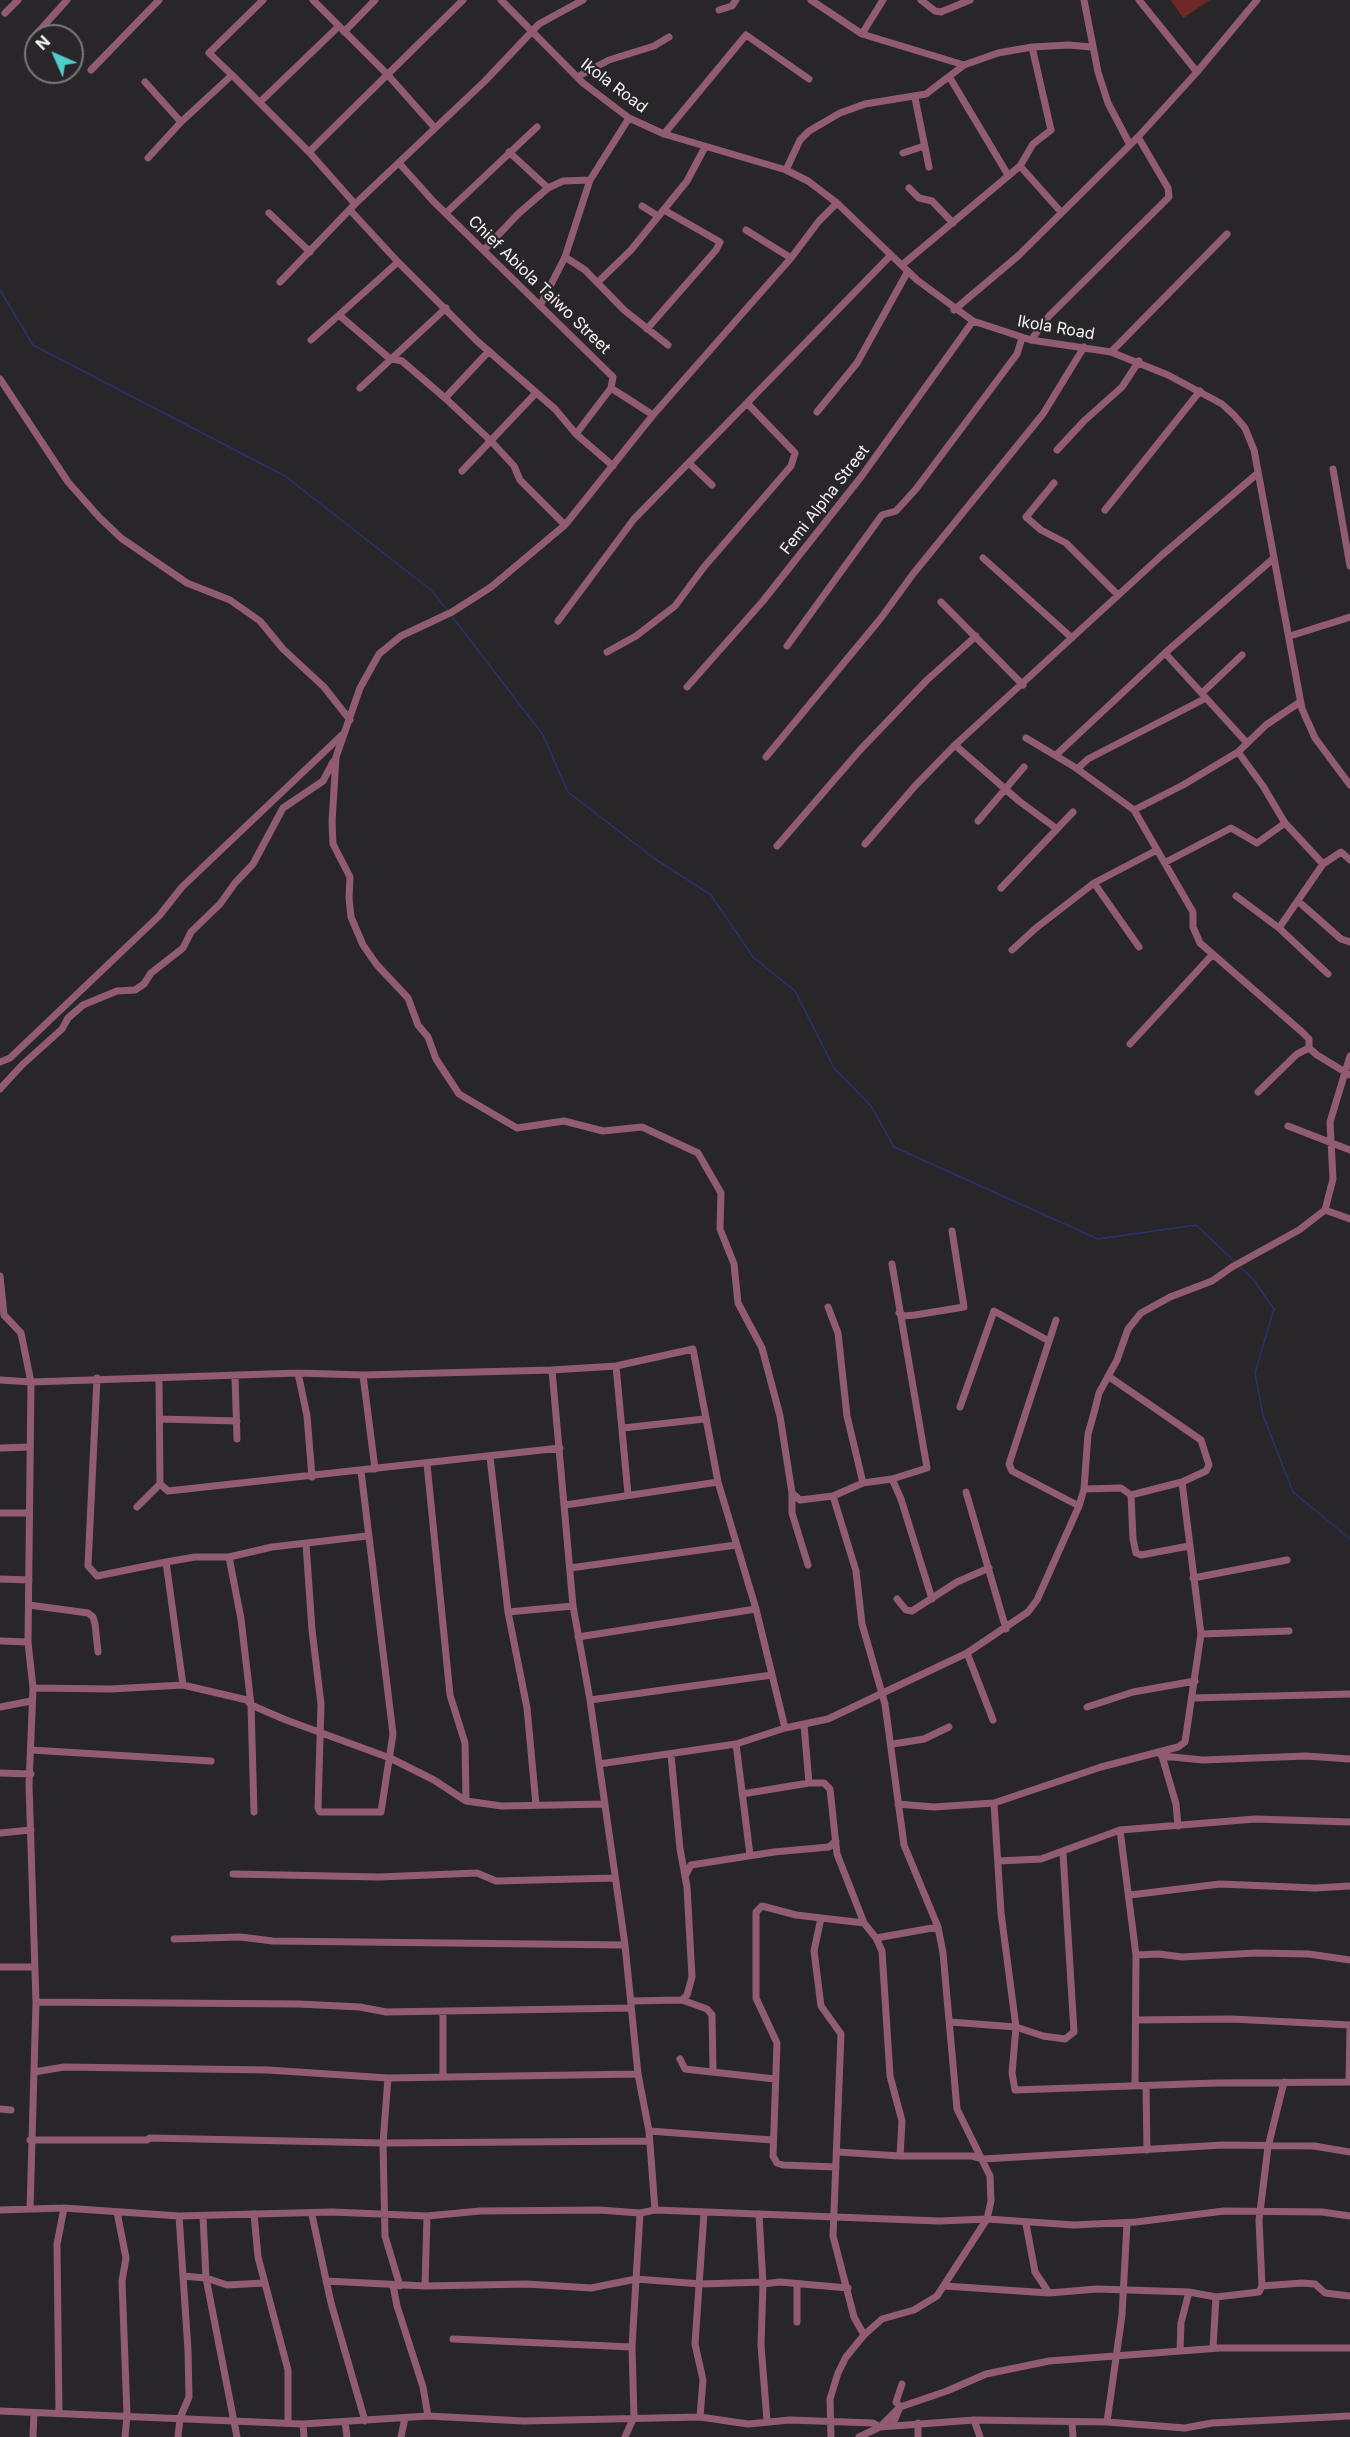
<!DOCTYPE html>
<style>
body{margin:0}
#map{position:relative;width:1350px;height:2437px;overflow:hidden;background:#292629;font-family:Inter,sans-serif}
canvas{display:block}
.north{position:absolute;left:24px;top:24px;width:60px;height:60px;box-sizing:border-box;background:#292629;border:2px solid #7b787b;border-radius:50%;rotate:315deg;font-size:16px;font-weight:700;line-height:24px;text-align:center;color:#f6f4f6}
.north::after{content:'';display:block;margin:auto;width:21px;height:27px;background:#53cdc9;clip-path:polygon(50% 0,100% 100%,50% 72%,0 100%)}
</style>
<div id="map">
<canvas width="1350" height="2437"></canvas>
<div class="north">N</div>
</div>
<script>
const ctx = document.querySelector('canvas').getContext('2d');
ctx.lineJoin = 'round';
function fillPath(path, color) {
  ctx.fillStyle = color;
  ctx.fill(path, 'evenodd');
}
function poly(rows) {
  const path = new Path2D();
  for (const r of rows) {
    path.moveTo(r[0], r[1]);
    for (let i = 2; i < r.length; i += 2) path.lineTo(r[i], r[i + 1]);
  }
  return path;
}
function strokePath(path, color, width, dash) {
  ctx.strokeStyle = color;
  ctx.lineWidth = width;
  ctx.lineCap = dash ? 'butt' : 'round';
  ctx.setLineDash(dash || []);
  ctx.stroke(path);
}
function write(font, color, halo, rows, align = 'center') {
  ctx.font = font + ' Inter,sans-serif';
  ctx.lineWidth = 4.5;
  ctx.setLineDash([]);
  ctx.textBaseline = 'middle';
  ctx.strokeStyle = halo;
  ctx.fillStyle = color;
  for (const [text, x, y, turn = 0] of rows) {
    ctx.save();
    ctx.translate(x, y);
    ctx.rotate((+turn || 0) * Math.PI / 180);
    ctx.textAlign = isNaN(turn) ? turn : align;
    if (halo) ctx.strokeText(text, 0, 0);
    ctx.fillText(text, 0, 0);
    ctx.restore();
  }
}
fillPath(poly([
 [1171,0,1210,0,1183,18]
]), '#702727');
strokePath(poly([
 [0,290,33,345,285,476,431,590,448,611],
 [451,615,543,735,568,792,655,859,711,895,753,957,795,991,834,1068,871,1106,894,1147,1098,1239,1196,1225,1234,1261],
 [1240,1267,1253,1279,1274,1309,1255,1373,1263,1415,1293,1492,1350,1539]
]), '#293171', 1.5);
strokePath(poly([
 [313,0,387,74,434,127],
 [501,0,583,83,629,118,664,134,786,170,808,181,837,203,917,280,973,321,1031,340,1111,352,1168,375,1222,404,1234,415,1245,428,1254,450,1302,709,1315,738,1350,785],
 [811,0,862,34,964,65,998,53,1032,47,1069,45,1091,47],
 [921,0,935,11,941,12,970,0],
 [1084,0,1098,72,1108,103,1129,143],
 [1139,0,1197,72],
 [719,10,732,6,736,0],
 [5,13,18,0],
 [344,32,375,0],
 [862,34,883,0],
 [32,39,67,0],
 [91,70,159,0],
 [232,75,209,53,263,0],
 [577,77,609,60,654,46,669,37],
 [950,78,1008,175],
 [145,82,181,122],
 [915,98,929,167],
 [260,102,338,27],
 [664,134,746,35,809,79],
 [309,152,463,0],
 [509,152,548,188],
 [903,153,924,146],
 [148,158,181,122,232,75,309,152,355,204],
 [399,163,433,201,613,377,611,388,576,434],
 [1020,166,1061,212],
 [786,170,800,140,809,131,840,113,865,104,926,94,964,65],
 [909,188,919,198,932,201,953,223],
 [642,206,658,216],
 [350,210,398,262,477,341,555,409,576,434,613,466],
 [269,213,310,252],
 [446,213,537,127],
 [746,230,791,258],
 [484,250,518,214,548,188,563,181,590,180],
 [565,257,585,270,624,310,668,345],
 [902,265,1020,166,1033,144,1051,130,1032,47],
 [280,282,355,204,485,81,539,24,583,0],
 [598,282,631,250,687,181,705,147],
 [540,306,565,257,590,180,629,118],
 [954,310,1018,256,1138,137,1197,72,1257,0],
 [339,315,389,358,402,361,445,398,491,441,514,466,520,480,565,525],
 [647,329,716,250,720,242,664,210],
 [311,340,398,262],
 [1031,340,1049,316,1169,197,1168,188,1138,137],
 [1111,352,1227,234],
 [0,379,68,482,99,517,121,538,187,583,230,600,260,621,283,649,324,687,350,720],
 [360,388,446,308],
 [611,388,653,415],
 [445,398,489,351],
 [817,412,857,363,908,271],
 [1057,450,1084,421,1122,387,1139,361],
 [690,464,712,485],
 [1333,469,1350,566],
 [462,471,535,394],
 [1054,483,1026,517,1041,530,1066,543,1118,595],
 [1105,510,1200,391],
 [983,558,1072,638],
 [941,602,1023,685],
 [558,621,634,519,891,255],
 [1290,636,1350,617],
 [787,646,882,515,896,511,916,489,1017,354,1022,338],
 [607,652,636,636,675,606,704,567,791,466,795,453,747,403],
 [1165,653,1247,743],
 [687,687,763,601,861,477,973,321],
 [1202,693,1242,655],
 [1026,738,1073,766,1134,810,1193,912,1193,927,1200,943,1302,1032,1309,1039,1309,1048,1317,1055,1350,1075],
 [955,745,1019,801,1057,829],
 [1238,752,1263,786,1285,823,1323,864],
 [1056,755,1165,653,1274,558],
 [766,757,881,618,913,574,1043,414,1084,347],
 [1077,769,1088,759,1206,698],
 [1134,810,1183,785,1238,752,1266,725,1300,702],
 [978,821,1024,767],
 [865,844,915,786,955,745,1162,555,1258,473],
 [777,846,860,750,927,680,976,636],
 [1166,862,1231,828,1257,843,1285,823],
 [1094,883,1139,947],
 [1001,888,1073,812],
 [1236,896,1279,928,1328,974],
 [1299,902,1341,939,1350,942],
 [1279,928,1323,864,1341,852,1350,860],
 [1012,950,1036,928,1094,883,1157,850],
 [1130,1044,1212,955],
 [0,1062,10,1058,159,916,182,887,342,735],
 [0,1089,22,1065,62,1029,68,1018,83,1005,117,991,135,990,144,984,151,973,183,948,191,932,220,904,235,883,253,864,283,808,323,781,333,762],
 [1258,1092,1297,1054,1309,1048],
 [1288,1126,1350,1150],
 [1325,1210,1350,1219],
 [0,1276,4,1315,21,1333,31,1382,28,1642,33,1688,29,1785,36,2002,30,2209],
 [828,1307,838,1333,847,1416,863,1483],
 [899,1313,904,1316,915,1315,964,1307,952,1231],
 [1056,1320,1009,1464,1012,1471,1079,1506],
 [616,1366,628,1494],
 [552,1370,573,1606,590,1700,625,1945,638,2074,649,2131,655,2210],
 [298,1373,307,1416,312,1477],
 [363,1375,375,1469],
 [235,1377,237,1439],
 [97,1378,88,1566,97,1576,166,1562,195,1557,229,1557,272,1547,367,1536],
 [0,1380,31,1382,298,1373,363,1375,552,1370,616,1366,693,1349,718,1482,756,1609,785,1728],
 [159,1380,160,1484,168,1491,560,1448],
 [960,1407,994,1311,1049,1341],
 [160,1419,237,1421],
 [623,1428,704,1419],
 [0,1448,30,1447],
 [490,1457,508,1612,527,1708,536,1805],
 [427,1464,450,1695,465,1743,466,1801],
 [892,1479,901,1499,932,1599],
 [1084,1489,1121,1488,1131,1495,1182,1482],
 [966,1492,1006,1629],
 [792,1493,792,1513,808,1565],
 [1131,1495,1133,1539,1136,1553,1141,1555,1189,1546],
 [833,1496,863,1483,892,1479,927,1468,892,1264],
 [565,1505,718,1482],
 [137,1507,160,1484],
 [0,1513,29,1513],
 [306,1544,312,1630,321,1704,318,1808,320,1812,381,1812,393,1734,361,1471],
 [229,1557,241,1619,251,1705,254,1812],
 [166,1562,183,1685],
 [570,1568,736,1545],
 [1193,1578,1287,1560],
 [0,1579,29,1580],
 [897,1599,906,1610,912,1611,957,1582,989,1568],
 [29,1605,88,1613,93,1617,95,1624,98,1652],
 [508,1612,573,1606],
 [1201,1634,1289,1631],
 [578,1637,756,1609],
 [0,1641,28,1642],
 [967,1653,993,1720],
 [33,1688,111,1689,183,1685,247,1700,251,1705,286,1720,390,1758,434,1780,466,1801,502,1806,605,1804],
 [1192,1698,1350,1694],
 [590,1700,772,1675],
 [0,1707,31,1701],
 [1087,1707,1133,1692,1195,1681],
 [804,1725,809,1783],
 [736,1744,750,1855],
 [893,1744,924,1739,949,1727],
 [31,1750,211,1761],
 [1158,1752,1162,1756,1203,1760,1306,1756,1350,1759],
 [671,1755,680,1849,687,1887,692,1977,687,1995,682,2000],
 [1162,1756,1176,1804,1178,1826],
 [599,1764,736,1744,785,1728,828,1719,967,1653,1028,1612,1037,1600,1079,1506,1084,1489,1088,1434,1094,1413,1099,1393,1117,1360,1128,1329,1141,1313,1170,1297,1212,1281,1232,1267,1299,1230,1325,1210,1333,1179,1330,1122,1350,1056],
 [0,1773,31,1774],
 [742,1794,809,1783,824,1783,830,1789,837,1854,864,1923,876,1938,882,1951,890,2076,902,2121,900,2156],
 [994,1803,1001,1913,1016,2027,1012,2073,1015,2090,1216,2083,1349,2082,1350,2030],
 [898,1804,934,1807,994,1803,1101,1767,1178,1747,1185,1742,1201,1634,1182,1482,1206,1471,1209,1465,1201,1440,1108,1376],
 [1120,1830,1136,1955,1135,2086],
 [0,1833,31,1830],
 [998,1861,1041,1859,1120,1830,1255,1819,1350,1822],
 [233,1874,379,1877,477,1873,496,1881,615,1878],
 [685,1876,691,1865,774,1852,829,1847,836,1841],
 [1130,1895,1220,1884,1315,1888,1350,1886],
 [821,1918,814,1951,821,2006,841,2034,833,2236,854,2317,864,2335],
 [876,1938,938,1927],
 [174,1939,240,1937,273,1941,625,1945],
 [1136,1955,1159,1954,1182,1957,1256,1953,1309,1954,1350,1960],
 [0,1967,34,1967],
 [631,2001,682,2000,707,2009,712,2015,713,2070],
 [36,2002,299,2004,360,2007,386,2012,630,2008],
 [443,2012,443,2077],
 [1137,2020,1232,2019,1350,2025],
 [950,2022,1016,2027,1043,2036,1065,2039,1074,2032,1063,1853],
 [680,2059,685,2069,775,2079],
 [34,2072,64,2067,268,2070,388,2078,638,2074],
 [388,2078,383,2143,385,2236,400,2286],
 [1146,2087,1147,2150],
 [0,2109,11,2110],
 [649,2131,772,2140],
 [30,2140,147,2140,150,2138,383,2143,648,2141],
 [838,2152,900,2156,972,2156,983,2159,1223,2145,1314,2146,1350,2152],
 [836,2167,783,2165,777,2163,773,2156,777,2043,756,1998,756,1912,762,1906,796,1915,864,1923],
 [0,2210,64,2208,179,2216,332,2212,427,2216,480,2211,599,2210,640,2213,655,2210,939,2221,987,2219,1074,2225,1136,2222,1224,2211,1322,2212,1350,2216],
 [117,2212,126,2258,122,2281,127,2415,125,2437],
 [254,2214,258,2257,288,2370,288,2423],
 [759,2214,763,2284,761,2345,767,2421],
 [312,2215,331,2303,365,2421],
 [203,2216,206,2278,237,2437],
 [1026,2224,1035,2272,1049,2293,1097,2289,1189,2292,1181,2323,1180,2350],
 [183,2276,206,2278,227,2285,264,2283],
 [326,2281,425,2286,527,2284,591,2288,636,2279,701,2284,763,2282],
 [763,2284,780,2282,848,2288],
 [797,2284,797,2322],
 [393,2285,397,2306,423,2387,428,2416],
 [425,2286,427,2216],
 [945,2286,1049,2293],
 [1262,2286,1259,2220,1268,2147,1284,2082],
 [1189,2292,1216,2297,1259,2292,1262,2286,1302,2283,1315,2284,1325,2293,1350,2296],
 [453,2339,632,2347],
 [1213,2348,1216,2297],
 [0,2411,303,2424,428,2416,524,2421,700,2417,748,2424,790,2420,873,2423,880,2427,974,2420,1107,2422,1185,2428,1212,2423,1350,2416],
 [59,2413,57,2244,64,2208],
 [700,2417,703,2380,695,2344,704,2213],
 [974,2420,980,2437],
 [345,2422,347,2437],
 [1107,2422,1122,2315,1127,2223],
 [1072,2423,1073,2437],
 [303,2424,304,2437],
 [893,2424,900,2407,896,2402,902,2384],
 [33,2437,34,2413],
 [178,2437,180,2418,189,2397,188,2350,179,2216],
 [401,2437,405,2418],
 [625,2437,634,2417,632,2347,640,2213],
 [831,2437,830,2399,838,2373,846,2357,864,2335,882,2319,914,2310,937,2296,987,2219,991,2201,990,2176,957,2109,943,1953,938,1927,904,1845,885,1704,862,1624,856,1571,833,1496,800,1500,792,1493,780,1416,762,1348,738,1303,734,1264,720,1229,721,1193,698,1153,642,1127,603,1131,564,1121,517,1128,459,1094,436,1059,428,1037,418,1025,408,998,377,965,363,945,351,917,349,898,350,877,333,844,332,822,336,757,360,688,379,654,401,636,452,612,491,587,565,525,653,415,791,258,819,221,837,203],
 [859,2437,880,2427,900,2407,947,2391,986,2374,1049,2361,1220,2348,1350,2348],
 [918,2437,918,2423]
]), '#925c70', 7);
write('16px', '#f6f4f6', '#292629', [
 ["Ikola Road",614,86,37],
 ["Chief Abiola Taiwo Street",539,285,44],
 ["Ikola Road",1056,328,10],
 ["Femi Alpha Street",825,500,-52]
]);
</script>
